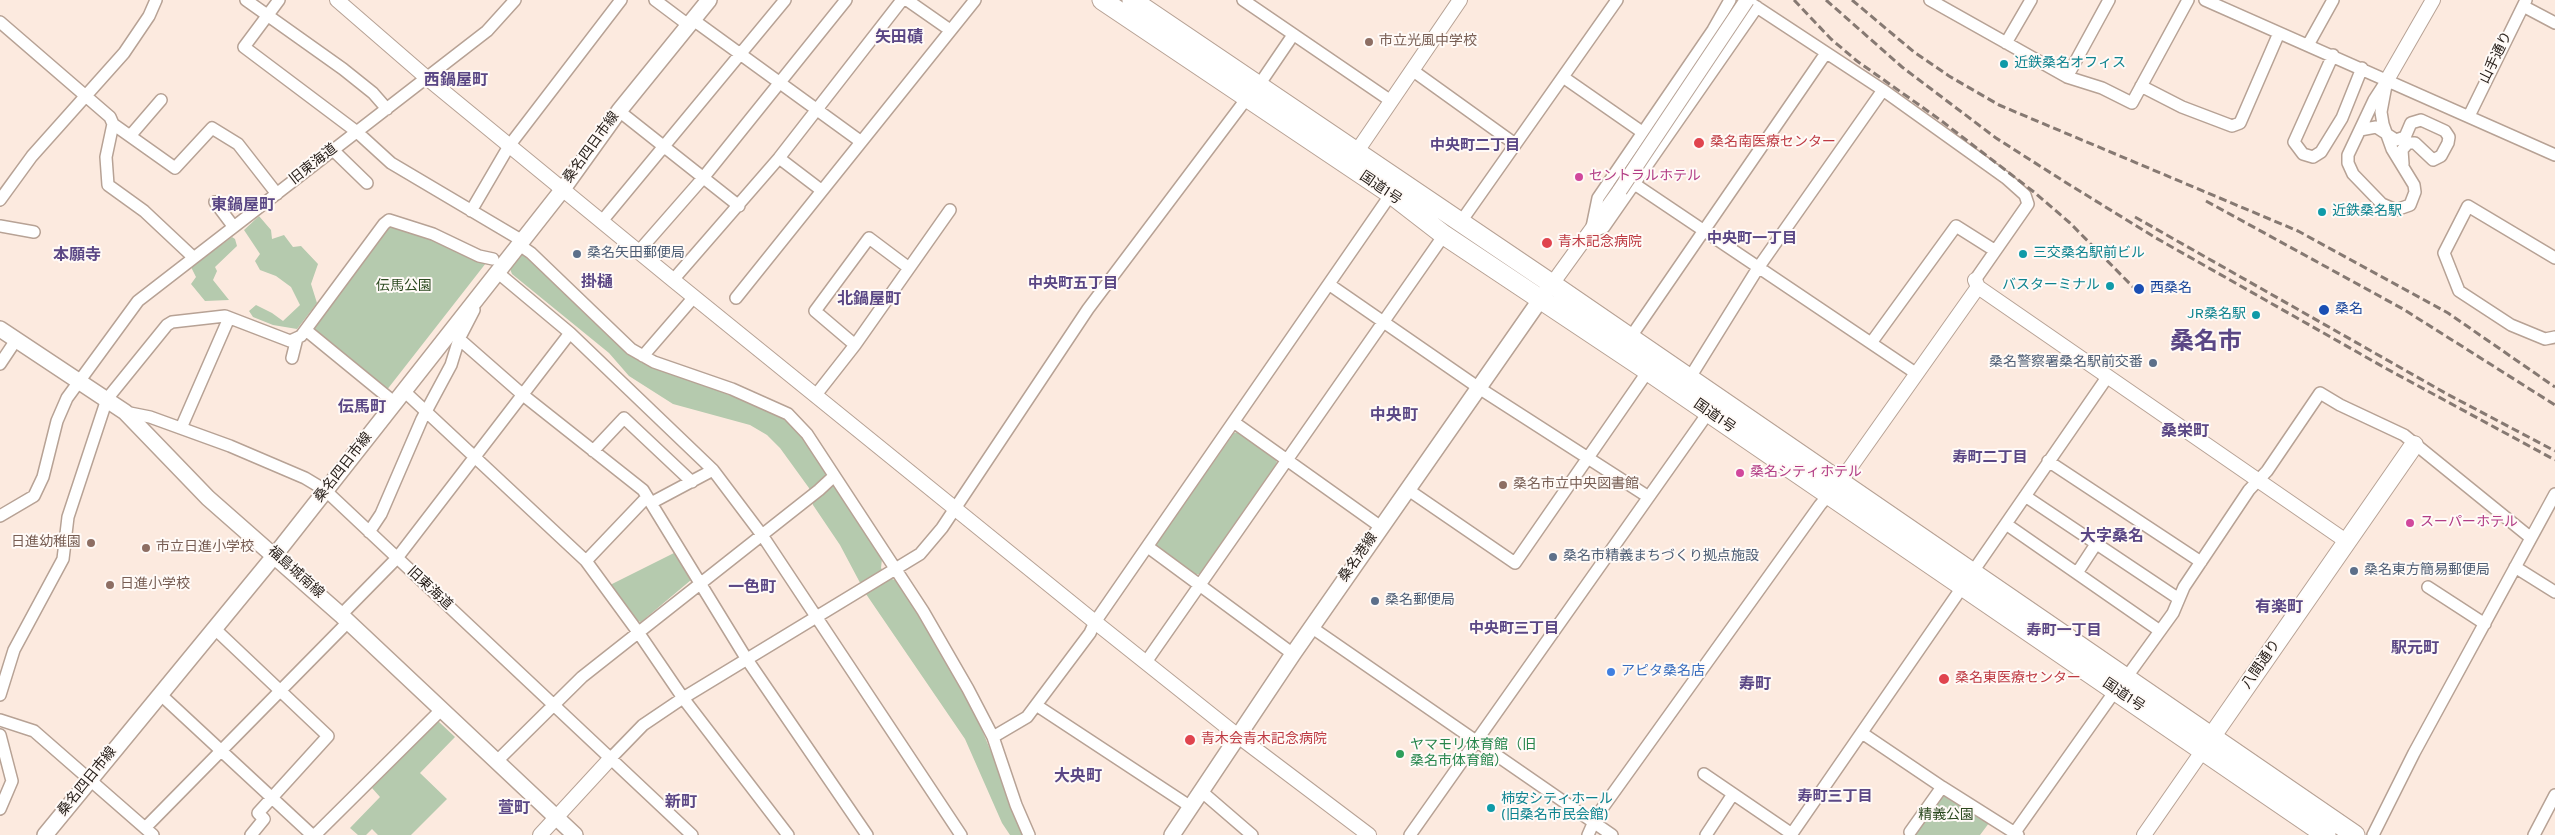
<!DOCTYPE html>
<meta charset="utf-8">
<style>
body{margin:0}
canvas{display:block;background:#fceadf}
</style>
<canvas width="2555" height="835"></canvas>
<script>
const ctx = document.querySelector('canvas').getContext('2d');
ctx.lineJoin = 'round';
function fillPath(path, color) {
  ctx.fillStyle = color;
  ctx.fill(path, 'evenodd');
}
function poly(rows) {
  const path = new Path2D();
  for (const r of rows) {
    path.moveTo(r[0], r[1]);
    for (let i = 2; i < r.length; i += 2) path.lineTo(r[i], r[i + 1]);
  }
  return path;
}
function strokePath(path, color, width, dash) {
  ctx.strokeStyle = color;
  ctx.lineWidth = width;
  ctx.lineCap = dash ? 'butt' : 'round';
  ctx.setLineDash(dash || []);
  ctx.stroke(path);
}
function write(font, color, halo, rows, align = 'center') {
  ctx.font = font + ' Overpass,"Noto Sans JP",sans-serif';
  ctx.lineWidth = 4;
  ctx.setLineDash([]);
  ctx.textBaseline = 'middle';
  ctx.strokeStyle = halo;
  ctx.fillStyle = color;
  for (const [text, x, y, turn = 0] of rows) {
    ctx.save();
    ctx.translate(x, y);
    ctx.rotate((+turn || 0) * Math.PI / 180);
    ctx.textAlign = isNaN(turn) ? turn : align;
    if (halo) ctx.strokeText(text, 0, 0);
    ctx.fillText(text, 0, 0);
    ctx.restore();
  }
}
fillPath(poly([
 [259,216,271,230,272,239,284,235,293,247,301,246,318,264,311,284,317,303,297,329,273,325,253,317,249,311,256,305,272,313,283,321,300,305,291,287,276,276,260,270,255,261,260,254,244,230],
 [389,225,421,234,486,263,386,391,313,328],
 [232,237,235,239,237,246,215,267,217,271,213,280,229,300,205,301,191,284,196,277,191,267],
 [521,253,584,309,632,356,784,417,796,428,882,559,881,568,889,578,898,581,969,698,1025,835,1010,835,1002,823,965,739,866,594,840,545,813,505,809,488,780,448,767,435,750,425,673,404,629,376,609,353,512,274,510,269],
 [1238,432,1276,458,1277,463,1200,574,1194,575,1157,548,1157,543,1234,433],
 [674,553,691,580,641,622,637,621,610,585],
 [438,721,455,737,420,773,447,799,411,835,378,835,372,829,366,835,358,835,350,828,380,797,372,788],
 [1941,792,1989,823,1980,835,1914,835]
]), '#b5caae');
const minor = poly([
 [246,0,343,69,373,93,387,109],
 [279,0,244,47,357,132,391,163,521,240],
 [655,0,687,24],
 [907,0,950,30],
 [1243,0,1391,101],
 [1730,0,1713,30,1598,198,1591,232,1604,227,1757,7],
 [1930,0,2067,77,2102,88,2132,103,2188,0],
 [2205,0,2555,155],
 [1752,4,1883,90,2006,178,2025,195,2028,204,1975,280],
 [2523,6,2555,23],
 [692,19,860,141],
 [0,22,110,117,113,124,175,168,212,128,238,144,277,194],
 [2006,43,2031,0],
 [2308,45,2333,0],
 [2333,55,2294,142,2303,154,2313,157,2321,152,2342,118,2362,68],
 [1412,70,1515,144],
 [1563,77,1642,132],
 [2067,77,2109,0],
 [2387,80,2381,112,2383,124,2392,149,2414,185,2415,192,2410,205,2396,210,2382,204,2353,174,2348,163,2348,155,2374,100,2387,80],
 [1259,85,1293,35],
 [2141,86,2182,107,2232,126,2240,123,2279,33],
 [619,111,739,206],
 [2469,116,2526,0],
 [113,124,106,157,108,185,144,211,193,257],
 [2360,130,2376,127,2396,140,2405,137,2411,123,2421,120,2445,131,2449,137,2448,143,2441,156,2433,160,2415,143,2408,143,2402,150,2403,164],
 [130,136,161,100],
 [333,150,367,183],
 [779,158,821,190],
 [1636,185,1917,374],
 [0,200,32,156,124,53,149,16,156,0],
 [215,202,233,226],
 [471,211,509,146,621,0],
 [602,221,785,0],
 [1460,223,1617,0],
 [0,226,34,232],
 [518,244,531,253,631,349,654,362,732,389,788,414,807,434,923,611,968,689,993,737,1016,805,1029,835],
 [639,251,703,178,846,0],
 [2555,258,2468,206,2444,253,2459,291,2511,325,2545,339,2555,337],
 [497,272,570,333,713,470,762,535,961,835],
 [673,280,779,158,902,0],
 [1330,285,1479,388,1647,496],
 [736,298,975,0],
 [307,331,395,403],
 [450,331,523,395,643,490,746,658,867,835],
 [1630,338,1826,53],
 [1871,343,1956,226,1994,250],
 [855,345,950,210],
 [643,356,694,297],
 [292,358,297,338],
 [0,364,16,340],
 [1689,379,1758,268,1883,90],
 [404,391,586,561,638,632,683,698,788,835],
 [815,396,855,345,815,311,869,238,909,268],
 [125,412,150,417,230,446,305,478,325,490,692,835],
 [1235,423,1381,527],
 [181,428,229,318],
 [593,451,624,418,692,482],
 [2048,461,2201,562],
 [1407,489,1515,563,1648,371],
 [2025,496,2179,599],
 [651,503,713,470],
 [0,516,34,496,43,477,57,421,67,398,138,301,487,31,515,0],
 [2006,524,2160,631],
 [369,532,381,514,422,419,451,365,459,339,474,310],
 [1148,547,1293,654],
 [586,561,647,497],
 [2515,567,2555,592],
 [2077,573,2096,544],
 [2428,587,2485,624],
 [341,615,397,558,570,333],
 [1311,627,1612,835],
 [215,629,328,736,258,813,264,819,251,835],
 [1146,662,1444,235],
 [2126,678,2173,613,2184,587,2249,490,2267,471,2320,393,2340,405,2404,435,2531,538],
 [160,694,312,835],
 [0,695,14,650,63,559,68,517,107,399,167,325,172,322,225,316,290,341,301,336,384,224,389,220,433,234,479,256,493,259],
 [1036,705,1191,807],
 [0,720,34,731,153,835],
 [1862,733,1942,787,2018,835],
 [0,735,12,781,0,809],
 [993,737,1027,717,1090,633,1095,622,1391,194],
 [610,759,643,725,683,698,920,554,942,528,1088,309,1247,98],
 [496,762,582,677,819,490,833,477],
 [1704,774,1792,834],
 [1201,791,1252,835],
 [145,828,348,622],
 [1910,832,1942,787],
 [315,835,441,710],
 [1410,835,1708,413],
 [1588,835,1596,817,1820,505,1832,491],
 [1706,835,1733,794],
 [1791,835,2108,376],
 [2013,835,2115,691],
 [2373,835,2414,753,2555,494],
 [2534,835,2555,795]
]);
const tertiary = poly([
 [337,0,427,78,673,280,1095,622,1238,736,1369,835],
 [2387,80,2433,0],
 [1351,160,1460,0],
 [1975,280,1978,287,2346,541],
 [1552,284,1620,190],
 [1840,482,1978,287],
 [540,835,610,759],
 [2144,835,2208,743]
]);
const secondary = poly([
 [0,329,125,412,208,498,341,615,575,835],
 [45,835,275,555,563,189,619,111,709,0],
 [1172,835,1293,654,1547,290]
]);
const primary = poly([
 [2212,736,2414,445]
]);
const trunk = poly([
 [1102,0,1391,194,1444,235,1648,371,2326,835],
 [1132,0,1552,284,2355,835]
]);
strokePath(minor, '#b7a295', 14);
strokePath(tertiary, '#b7a295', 16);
strokePath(secondary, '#b7a295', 18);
strokePath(primary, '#b7a295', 20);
strokePath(trunk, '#b7a295', 21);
strokePath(minor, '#fff', 11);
strokePath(tertiary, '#fff', 14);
strokePath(secondary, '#fff', 15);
strokePath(primary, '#fff', 18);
strokePath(trunk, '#fff', 19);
strokePath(poly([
 [1794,0,1831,39,1857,61,1939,119,2034,192,2070,223,2137,291],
 [1826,0,1902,67,1996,138,2065,182,2156,238,2387,369,2555,460],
 [1852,0,1914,52,1949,76,1999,105,2298,231,2448,313,2555,387],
 [2206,201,2403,309,2555,405],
 [2135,217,2447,394,2555,451]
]), '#867972', 3, [8, 4]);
const tertiaryBridge = poly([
 [1620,190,1747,0]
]);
strokePath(tertiaryBridge, '#b7a295', 16, []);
strokePath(tertiaryBridge, '#fff', 14);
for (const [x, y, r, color] of [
 [1369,42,5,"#8d6e63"],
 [2004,64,5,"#0f9aa8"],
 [1699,143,6,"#e0444e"],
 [1579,177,5,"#d1479c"],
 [2322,212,5,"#0f9aa8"],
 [1547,243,6,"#e0444e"],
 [577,254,5,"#5c6f8a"],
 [2023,254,5,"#0f9aa8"],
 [2110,286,5,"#0f9aa8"],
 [2139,289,6,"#1a4fb4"],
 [2324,310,6,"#1a4fb4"],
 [2256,315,5,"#0f9aa8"],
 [2153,363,5,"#5c6f8a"],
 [1740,473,5,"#d1479c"],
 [1503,485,5,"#8d6e63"],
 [2410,523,5,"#d1479c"],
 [91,543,5,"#8d6e63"],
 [146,548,5,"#8d6e63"],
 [1553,557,5,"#5c6f8a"],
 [2354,571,5,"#5c6f8a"],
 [110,585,5,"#8d6e63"],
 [1375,601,5,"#5c6f8a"],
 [1611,672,5,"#3f7fe0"],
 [1944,679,6,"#e0444e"],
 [1190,740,6,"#e0444e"],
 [1400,754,5,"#2e9e5b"],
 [1491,808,5,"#0f9aa8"]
]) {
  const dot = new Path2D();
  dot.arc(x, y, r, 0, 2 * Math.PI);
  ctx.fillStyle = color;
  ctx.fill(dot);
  strokePath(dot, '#fffaf7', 2);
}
write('14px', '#785e54', '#fffaf7', [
 ["市立光風中学校",1379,42],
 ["桑名市立中央図書館",1513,485],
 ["日進幼稚園",81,543,"right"],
 ["市立日進小学校",156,548],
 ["日進小学校",120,585]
], 'left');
write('14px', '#241c17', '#fffaf7', [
 ["山手通り",2497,58,-64],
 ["桑名四日市線",592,148,-54],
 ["旧東海道",314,165,-38],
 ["国道1号",1380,189,34],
 ["国道1号",1714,417,35],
 ["桑名四日市線",344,468,-52],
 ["桑名港線",1359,558,-55],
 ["福島城南線",295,573,42],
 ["旧東海道",429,589,43],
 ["八間通り",2262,665,-55],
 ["国道1号",2123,696,34],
 ["桑名四日市線",88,782,-51]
]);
write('14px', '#0d838f', '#fffaf7', [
 ["近鉄桑名オフィス",2014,64],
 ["近鉄桑名駅",2332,212],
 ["三交桑名駅前ビル",2033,254],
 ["バスターミナル",2100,286,"right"],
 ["JR桑名駅",2246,315,"right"],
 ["柿安シティホール",1501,800],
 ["(旧桑名市民会館)",1501,816]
], 'left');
write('14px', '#be3a42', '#fffaf7', [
 ["桑名南医療センター",1710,143],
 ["青木記念病院",1558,243],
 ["桑名東医療センター",1955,679],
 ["青木会青木記念病院",1201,740]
], 'left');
write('14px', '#b23c85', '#fffaf7', [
 ["セントラルホテル",1589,177],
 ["桑名シティホテル",1750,473],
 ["スーパーホテル",2420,523]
], 'left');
write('14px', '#4e5e75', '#fffaf7', [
 ["桑名矢田郵便局",587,254],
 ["桑名警察署桑名駅前交番",2143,363,"right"],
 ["桑名市精義まちづくり拠点施設",1563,557],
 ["桑名東方簡易郵便局",2364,571],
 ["桑名郵便局",1385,601]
], 'left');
write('14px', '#2c4a20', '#fffaf7', [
 ["伝馬公園",404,287],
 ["精義公園",1946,816]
]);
write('14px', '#164399', '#fffaf7', [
 ["西桑名",2150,289],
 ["桑名",2335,310]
], 'left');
write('14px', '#366cbe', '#fffaf7', [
 ["アピタ桑名店",1621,672]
], 'left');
write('14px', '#27864d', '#fffaf7', [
 ["ヤマモリ体育館（旧",1410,746],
 ["桑名市体育館）",1410,762]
], 'left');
write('bold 15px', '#5b4785', '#fffaf7', [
 ["中央町二丁目",1475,147],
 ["中央町一丁目",1752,240],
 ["中央町五丁目",1073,285],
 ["寿町二丁目",1990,459],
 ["中央町三丁目",1514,630],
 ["寿町一丁目",2064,632],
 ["寿町三丁目",1835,798]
]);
write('bold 16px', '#5b4785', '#fffaf7', [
 ["矢田磧",899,39],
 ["西鍋屋町",456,82],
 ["東鍋屋町",243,207],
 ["本願寺",77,257],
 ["掛樋",597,284],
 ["北鍋屋町",869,301],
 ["伝馬町",362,409],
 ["中央町",1394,417],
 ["桑栄町",2185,433],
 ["大字桑名",2112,538],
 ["一色町",752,589],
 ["有楽町",2279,609],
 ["駅元町",2415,650],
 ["寿町",1755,686],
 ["大央町",1078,778],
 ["新町",681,804],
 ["萱町",514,810]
]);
write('bold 24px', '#5b4785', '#fffaf7', [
 ["桑名市",2206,344]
]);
</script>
